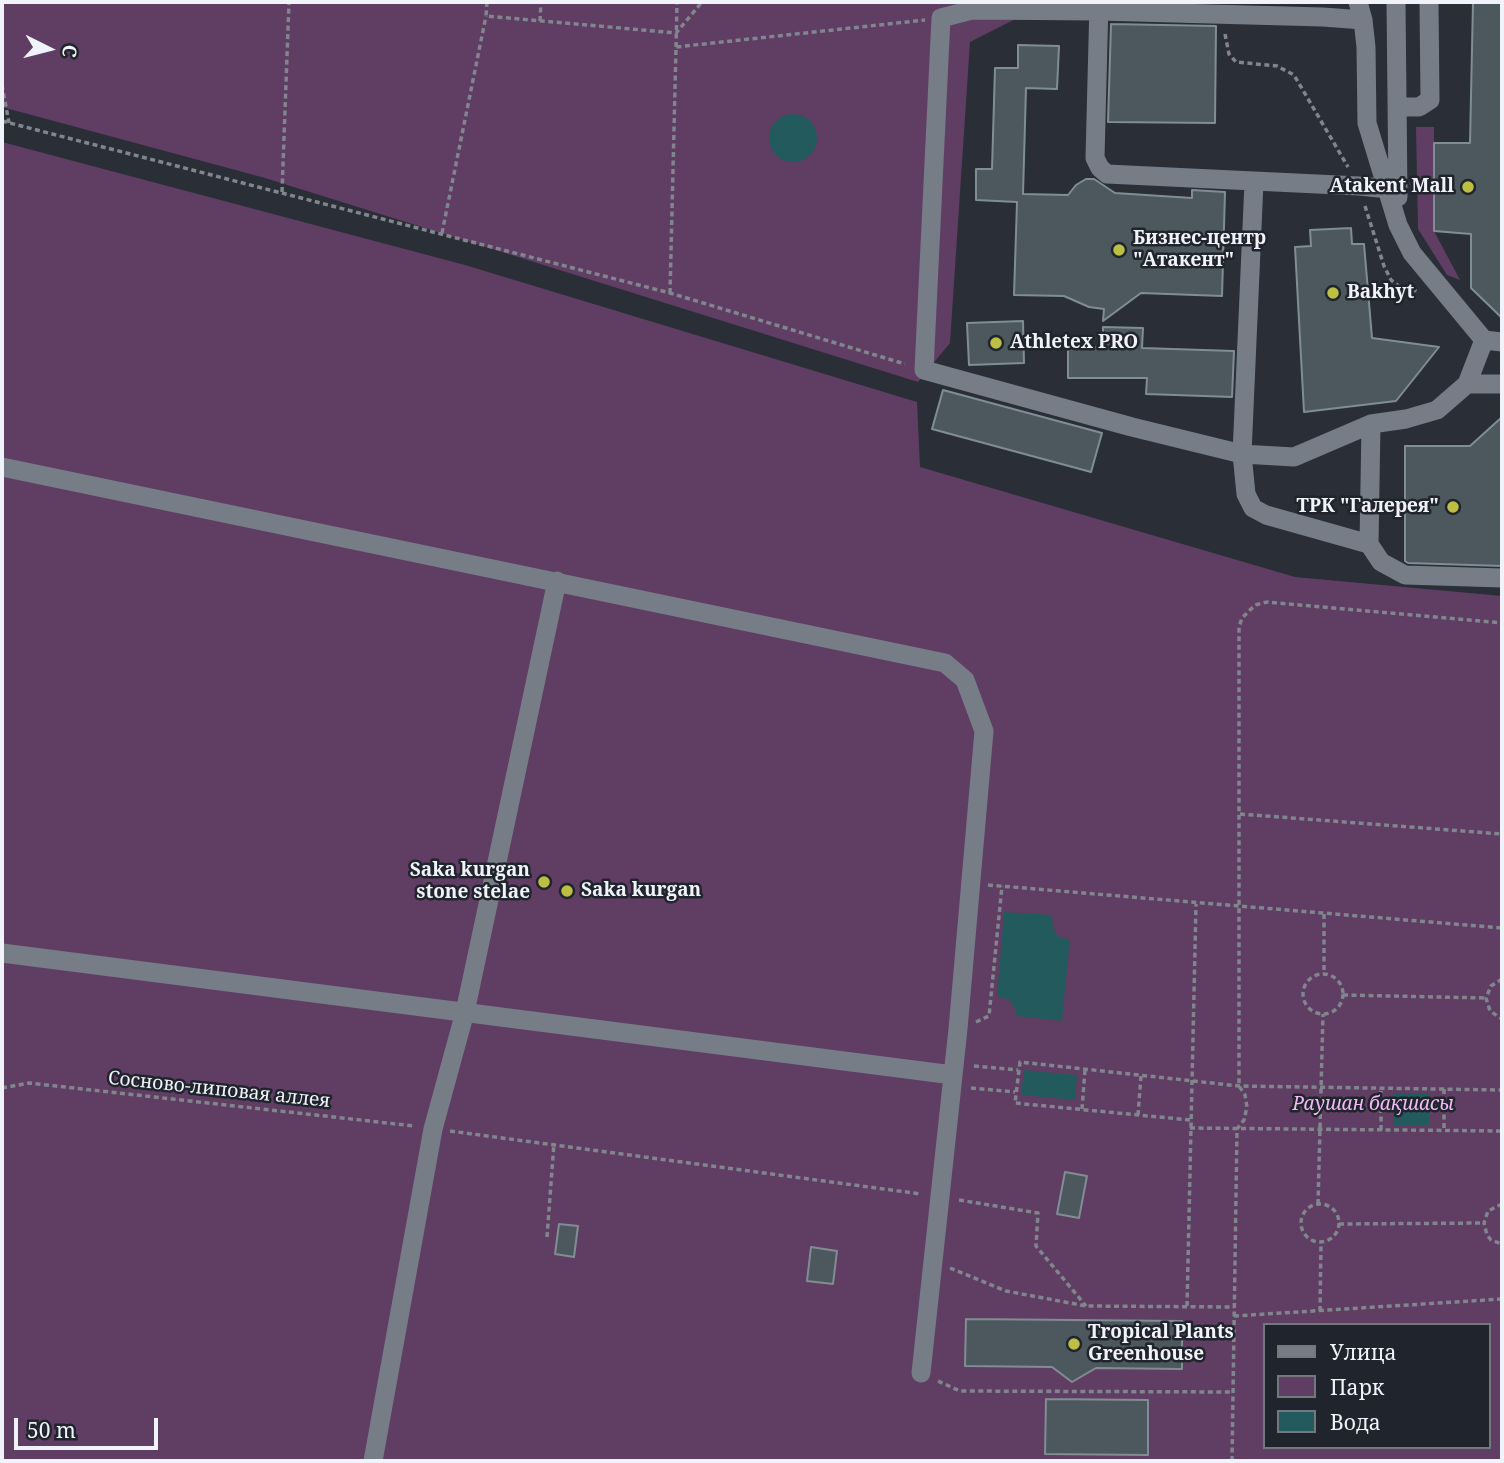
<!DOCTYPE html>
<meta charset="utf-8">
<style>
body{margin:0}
#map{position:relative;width:1504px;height:1463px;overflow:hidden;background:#292e37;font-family:"Noto Serif",serif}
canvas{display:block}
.frame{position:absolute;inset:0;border:4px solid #f0f3f9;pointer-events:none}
.legend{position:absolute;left:1263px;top:1323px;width:228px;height:126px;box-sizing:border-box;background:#20242c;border:2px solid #73777e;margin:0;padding:9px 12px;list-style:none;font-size:21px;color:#f0f3f9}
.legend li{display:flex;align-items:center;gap:14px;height:35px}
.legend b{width:35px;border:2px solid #73777e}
.north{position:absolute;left:14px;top:14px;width:70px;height:70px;-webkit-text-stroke:5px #20242c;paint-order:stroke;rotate:96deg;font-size:19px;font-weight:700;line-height:28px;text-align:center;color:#f0f3f9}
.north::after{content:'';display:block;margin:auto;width:24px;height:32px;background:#f0f3f9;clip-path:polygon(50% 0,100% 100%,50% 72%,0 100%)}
.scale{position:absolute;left:14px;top:1418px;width:144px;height:32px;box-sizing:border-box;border:4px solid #f0f3f9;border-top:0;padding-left:9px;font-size:21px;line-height:24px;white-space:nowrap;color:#f0f3f9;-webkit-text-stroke:5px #20242c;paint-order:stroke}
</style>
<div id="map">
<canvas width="1504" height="1463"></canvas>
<div class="frame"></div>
<ul class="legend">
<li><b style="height:9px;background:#777d87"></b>Улица</li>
<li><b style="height:19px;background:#603d63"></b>Парк</li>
<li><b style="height:19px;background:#235a5e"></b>Вода</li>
</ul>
<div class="north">С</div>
<div class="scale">50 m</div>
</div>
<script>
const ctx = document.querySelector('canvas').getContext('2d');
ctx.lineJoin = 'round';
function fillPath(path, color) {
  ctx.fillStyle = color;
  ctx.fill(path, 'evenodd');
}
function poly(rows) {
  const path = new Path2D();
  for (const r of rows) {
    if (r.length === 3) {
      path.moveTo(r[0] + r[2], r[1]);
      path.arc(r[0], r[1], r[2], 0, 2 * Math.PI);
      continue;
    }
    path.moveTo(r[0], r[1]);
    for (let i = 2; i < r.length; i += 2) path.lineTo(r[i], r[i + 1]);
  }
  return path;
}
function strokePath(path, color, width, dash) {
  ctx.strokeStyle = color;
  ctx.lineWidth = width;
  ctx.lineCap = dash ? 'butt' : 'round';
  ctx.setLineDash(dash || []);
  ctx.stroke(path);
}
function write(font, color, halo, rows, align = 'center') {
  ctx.font = font + ' "Noto Serif",serif';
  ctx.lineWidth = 5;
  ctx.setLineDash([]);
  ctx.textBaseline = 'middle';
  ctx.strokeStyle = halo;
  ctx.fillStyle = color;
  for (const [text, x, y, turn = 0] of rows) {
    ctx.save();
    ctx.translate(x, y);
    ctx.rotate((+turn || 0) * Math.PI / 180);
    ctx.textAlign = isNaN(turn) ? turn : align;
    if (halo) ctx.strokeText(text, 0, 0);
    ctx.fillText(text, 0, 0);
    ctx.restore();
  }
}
fillPath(poly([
 [2,2,1049,2,970,42,950,343,918,382,265,178,2,107],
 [1416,127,1434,127,1434,231,1460,280,1447,275,1418,229],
 [2,142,465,265,917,402,920,467,1295,577,1502,596,1502,1461,2,1461],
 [1264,1325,1488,1325,1488,1447,1264,1447]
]), '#603d63');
fillPath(poly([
 [793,138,24],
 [1004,912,1052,915,1053,927,1056,934,1061,938,1070,939,1062,1021,1016,1016,1016,1010,1009,1000,997,996],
 [1024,1070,1077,1075,1075,1100,1021,1095],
 [1394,1093,1429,1093,1429,1125,1393,1125]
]), '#235a5e');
const building = poly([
 [1473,2,1502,2,1502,318,1471,288,1471,234,1434,231,1434,143,1470,143,1473,2],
 [1111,24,1216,26,1215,123,1108,122,1111,24],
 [1018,45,1059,46,1057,89,1026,88,1023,194,1068,195,1076,185,1086,179,1094,179,1115,193,1192,198,1192,190,1225,192,1222,296,1141,293,1103,321,1104,309,1089,307,1064,296,1014,295,1017,202,976,200,976,169,992,169,995,68,1018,68,1018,45],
 [1351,228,1352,244,1364,244,1372,338,1439,347,1396,401,1304,412,1295,247,1311,246,1310,230,1351,228],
 [1023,321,1024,363,969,365,967,323,1023,321],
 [1103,327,1143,328,1142,348,1234,351,1232,397,1146,394,1147,378,1068,378,1068,347,1103,347,1103,327],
 [943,390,1102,433,1091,472,932,429,943,390],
 [1502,417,1502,566,1408,563,1405,561,1405,446,1470,446,1502,417],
 [1065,1172,1087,1176,1079,1218,1057,1214,1065,1172],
 [559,1224,578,1226,574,1257,555,1254,559,1224],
 [811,1247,837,1251,833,1284,807,1281,811,1247],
 [966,1319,1182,1321,1182,1369,1096,1368,1072,1382,1052,1367,965,1366,966,1319],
 [1046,1399,1148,1400,1148,1455,1045,1454,1046,1399]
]);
fillPath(building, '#4d585e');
strokePath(building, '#818d94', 2);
strokePath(poly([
 [487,2,486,16,676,33,702,2],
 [540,21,541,2],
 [1225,34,1229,54,1236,62,1277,66,1294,75,1348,167],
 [676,47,677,2],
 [2,85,9,123],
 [2,121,670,293,905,364],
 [282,192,289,2],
 [1365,206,1384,266,1391,280,1400,287,1417,291],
 [442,233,486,16],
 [670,293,676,47,925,20],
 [1240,814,1502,834],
 [988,885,1502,928],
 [1324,914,1324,974],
 [1323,994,20],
 [1502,979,1491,986,1486,998,1490,1011,1502,1019],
 [1343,995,1486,998],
 [976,1022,989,1016,1002,886],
 [974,1066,1018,1070],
 [2,1088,29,1083,414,1126],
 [971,1088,1015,1092],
 [1444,1089,1444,1131],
 [1082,1109,1085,1070],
 [1138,1115,1141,1076],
 [1190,1120,1015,1103,1020,1062,1239,1086,1502,1090],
 [1190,1128,1502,1131],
 [1381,1130,1381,1089],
 [450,1131,921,1194],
 [959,1200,1038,1213,1036,1246,1086,1306],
 [1320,1223,19],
 [1318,1204,1323,1014],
 [1502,1204,1488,1211,1484,1223,1487,1235,1491,1240,1502,1244],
 [1339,1224,1484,1223],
 [547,1237,554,1143],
 [950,1268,1006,1291,1086,1306,1234,1307],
 [1187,1306,1196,904],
 [1320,1311,1321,1243],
 [1234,1316,1502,1299],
 [938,1381,960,1391,1233,1392],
 [1232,1461,1237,1129,1244,1120,1247,1107,1245,1095,1239,1086,1239,627,1242,618,1255,605,1267,602,1502,623]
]), '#81858d', 3.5, [5, 3.5]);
strokePath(poly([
 [1099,2,1095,158,1100,168,1107,174,1359,186,1389,189],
 [1358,2,1363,20,1366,47,1367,123,1398,225,1412,253,1484,340,1502,342],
 [1396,2,1398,197],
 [1363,20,1323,17,1099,11,972,10,941,18,924,370,1132,427,1242,454,1294,457,1371,424,1406,419,1437,410,1467,384,1484,340],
 [1397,107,1419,107,1430,100,1429,2],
 [1254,182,1242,454,1246,494,1253,508,1266,515,1369,544],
 [1467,384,1502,384],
 [1371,424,1369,544,1381,562,1405,575,1502,578],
 [2,467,945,663,965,680,984,731,958,1029,921,1373],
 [2,953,953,1075],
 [373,1461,433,1129,465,1012,557,581]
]), '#777d87', 19);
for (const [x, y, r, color] of [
 [1468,187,7,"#bcbf44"],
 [1119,250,7,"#bcbf44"],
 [1333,293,7,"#bcbf44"],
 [996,343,7,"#bcbf44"],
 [1453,507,7,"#bcbf44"],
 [544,882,7,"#bcbf44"],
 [567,891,7,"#bcbf44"],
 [1074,1344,7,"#bcbf44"]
]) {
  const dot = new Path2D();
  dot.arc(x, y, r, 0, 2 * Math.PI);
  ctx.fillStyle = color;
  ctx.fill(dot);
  strokePath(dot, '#20242c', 2.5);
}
write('bold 19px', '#f0f3f9', '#20242c', [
 ["Atakent Mall",1454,187,"right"],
 ["Бизнес-центр",1133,239],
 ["\"Атакент\"",1133,261],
 ["Bakhyt",1347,293],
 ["Athletex PRO",1010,343],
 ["ТРК \"Галерея\"",1439,507,"right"],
 ["Saka kurgan",530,871,"right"],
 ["stone stelae",530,893,"right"],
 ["Saka kurgan",581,891],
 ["Tropical Plants",1088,1333],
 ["Greenhouse",1088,1355]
], 'left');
write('19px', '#f0f3f9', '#20242c', [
 ["Сосново-липовая аллея",219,1090,6]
]);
write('italic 19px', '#f2bbf7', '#20242c', [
 ["Раушан бақшасы",1373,1105]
]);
</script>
